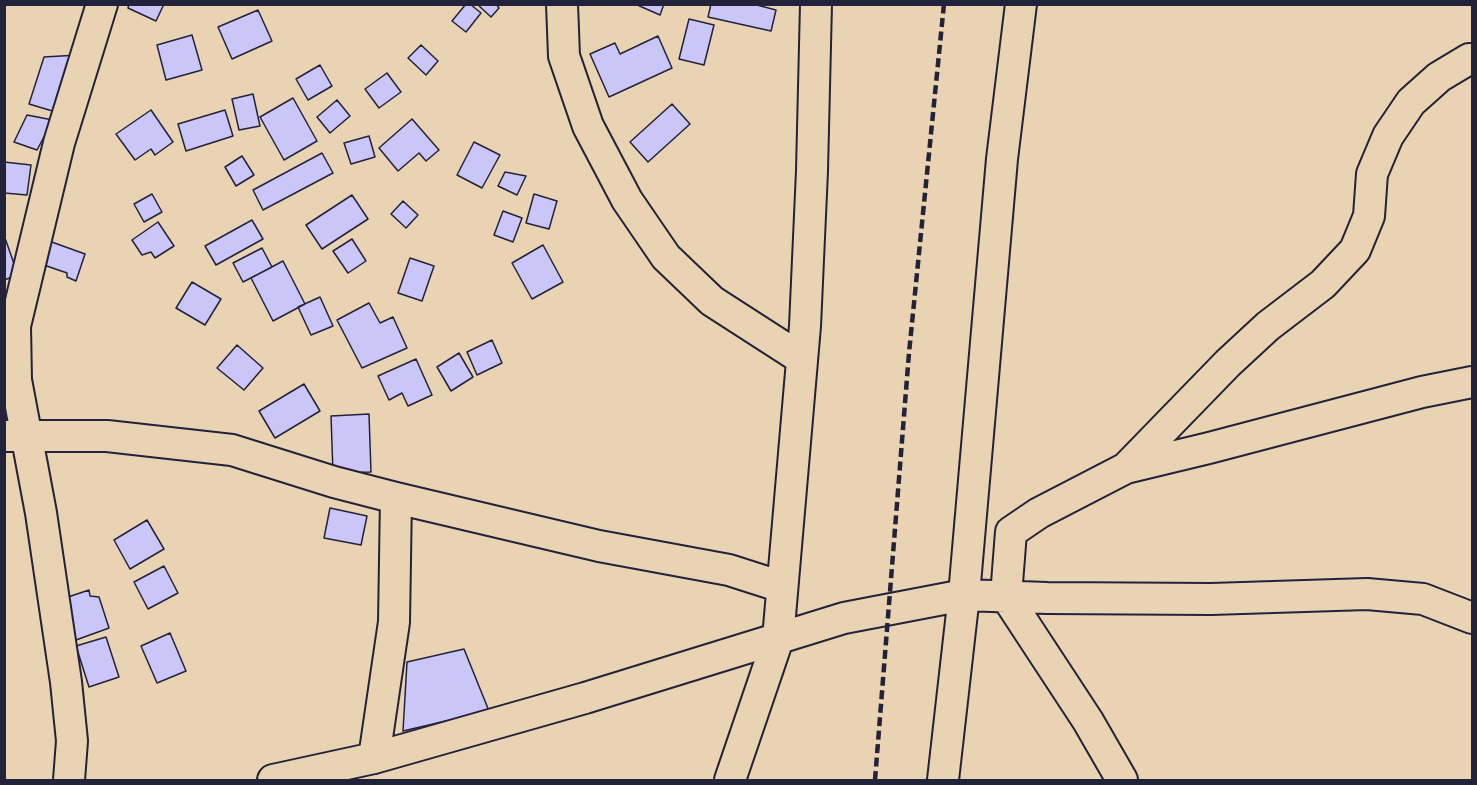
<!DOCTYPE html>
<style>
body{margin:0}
#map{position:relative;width:1477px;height:785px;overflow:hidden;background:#ead3b2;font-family:Sriracha,sans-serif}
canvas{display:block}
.frame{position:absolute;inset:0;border:6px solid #22223b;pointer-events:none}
</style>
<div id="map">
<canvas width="1477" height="785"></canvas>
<div class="frame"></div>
</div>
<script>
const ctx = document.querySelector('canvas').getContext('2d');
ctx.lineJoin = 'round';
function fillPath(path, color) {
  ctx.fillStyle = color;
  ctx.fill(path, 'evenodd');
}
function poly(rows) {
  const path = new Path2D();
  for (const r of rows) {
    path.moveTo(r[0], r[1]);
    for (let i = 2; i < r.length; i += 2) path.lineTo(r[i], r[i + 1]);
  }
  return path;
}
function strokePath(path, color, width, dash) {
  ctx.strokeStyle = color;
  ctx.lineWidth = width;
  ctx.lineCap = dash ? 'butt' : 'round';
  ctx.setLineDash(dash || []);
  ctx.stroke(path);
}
const building = poly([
 [129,4,164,4,156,21,128,8,129,4],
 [466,4,470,4,481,13,466,32,452,21,466,4],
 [477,4,496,4,499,8,491,17,477,4],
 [635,4,664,4,660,15,635,4],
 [711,4,753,4,776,10,771,31,708,17,711,4],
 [258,10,272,41,232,59,218,27,258,10],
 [689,19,714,25,704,65,679,59,689,19],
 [192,35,202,70,166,80,157,45,192,35],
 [658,36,672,68,609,97,590,54,615,43,620,54,658,36],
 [421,45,438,61,426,75,408,58,421,45],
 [78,55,59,113,29,104,44,57,78,55],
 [320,65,332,86,308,100,296,79,320,65],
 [387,73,401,92,379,108,365,89,387,73],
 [253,94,260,126,239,130,232,99,253,94],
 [293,98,317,141,284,160,260,117,293,98],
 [337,100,350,116,330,133,317,117,337,100],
 [672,104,690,124,648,162,630,142,672,104],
 [151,110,173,142,155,155,151,149,135,160,116,134,151,110],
 [225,110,233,136,186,151,178,124,225,110],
 [27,115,53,120,37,150,14,142,27,115],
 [412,119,439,150,426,161,419,153,398,171,379,148,412,119],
 [369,136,375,157,351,164,344,143,369,136],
 [474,142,500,155,482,188,457,175,474,142],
 [322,153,333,173,263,210,253,190,322,153],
 [242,156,254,175,236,186,225,167,242,156],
 [4,162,31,165,27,195,4,193,4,162],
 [505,172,526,176,517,195,498,186,505,172],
 [152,194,162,212,144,222,134,204,152,194],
 [534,194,557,201,549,229,526,223,534,194],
 [352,195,368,219,322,249,306,225,352,195],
 [403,201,418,215,406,228,391,214,403,201],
 [503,211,522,218,513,242,494,235,503,211],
 [252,220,263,239,216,265,205,246,252,220],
 [158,222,174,246,155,258,151,252,142,255,132,240,158,222],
 [5,238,18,275,4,280,4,239,5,238],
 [352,239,366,261,348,273,333,251,352,239],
 [49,241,85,254,76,281,67,277,67,273,41,264,49,241],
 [543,245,563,282,532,299,512,263,543,245],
 [262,248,272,267,243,282,233,263,262,248],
 [410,258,434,266,422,301,398,293,410,258],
 [283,261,305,304,273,321,251,278,283,261],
 [192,282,221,299,205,325,176,308,192,282],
 [320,297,333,326,311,335,298,307,320,297],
 [369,303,380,323,393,317,407,348,362,368,337,320,369,303],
 [492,340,502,363,477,375,467,352,492,340],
 [237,345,263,368,244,390,217,368,237,345],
 [459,353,473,377,451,391,437,367,459,353],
 [416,359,432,395,408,406,402,393,389,400,378,376,416,359],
 [304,384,320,411,275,438,259,411,304,384],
 [369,414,371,472,333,473,331,416,369,414],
 [330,508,367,516,361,545,324,538,330,508],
 [147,520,164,549,130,569,114,540,147,520],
 [164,566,178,593,148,609,134,582,164,566],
 [89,590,90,596,99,597,109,628,76,640,62,599,89,590],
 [170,633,186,671,157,683,141,646,170,633],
 [106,637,119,677,89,687,76,646,106,637],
 [464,649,489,711,403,731,407,662,464,649]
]);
fillPath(building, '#cac6f8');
strokePath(building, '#22223b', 1.5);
const minor = poly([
 [562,4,564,56,588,126,627,200,666,257,712,301,802,359],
 [4,436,107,436,232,450,334,482,396,498,599,546,729,570,782,587],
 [1126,468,1228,363,1268,326,1323,284,1355,250,1369,216,1372,174,1388,136,1411,102,1439,77,1469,59,1472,59],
 [374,758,394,622,396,498],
 [69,780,72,741,66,682,41,513,16,380,15,326,59,143,102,4],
 [273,780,374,758,585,698,844,618,964,595,1047,598,1211,599,1367,594,1423,599,1472,618],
 [730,780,778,639,805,326,812,171,816,4],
 [943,780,964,595,1002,159,1021,4],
 [1122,780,1088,721,1006,596,1011,532,1039,513,1126,468,1209,448,1422,392,1472,382]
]);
strokePath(minor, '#22223b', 34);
strokePath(minor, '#ead3b2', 30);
strokePath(poly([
 [875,780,909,353,944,4]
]), '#22223b', 4.5, [9, 4.5]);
</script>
